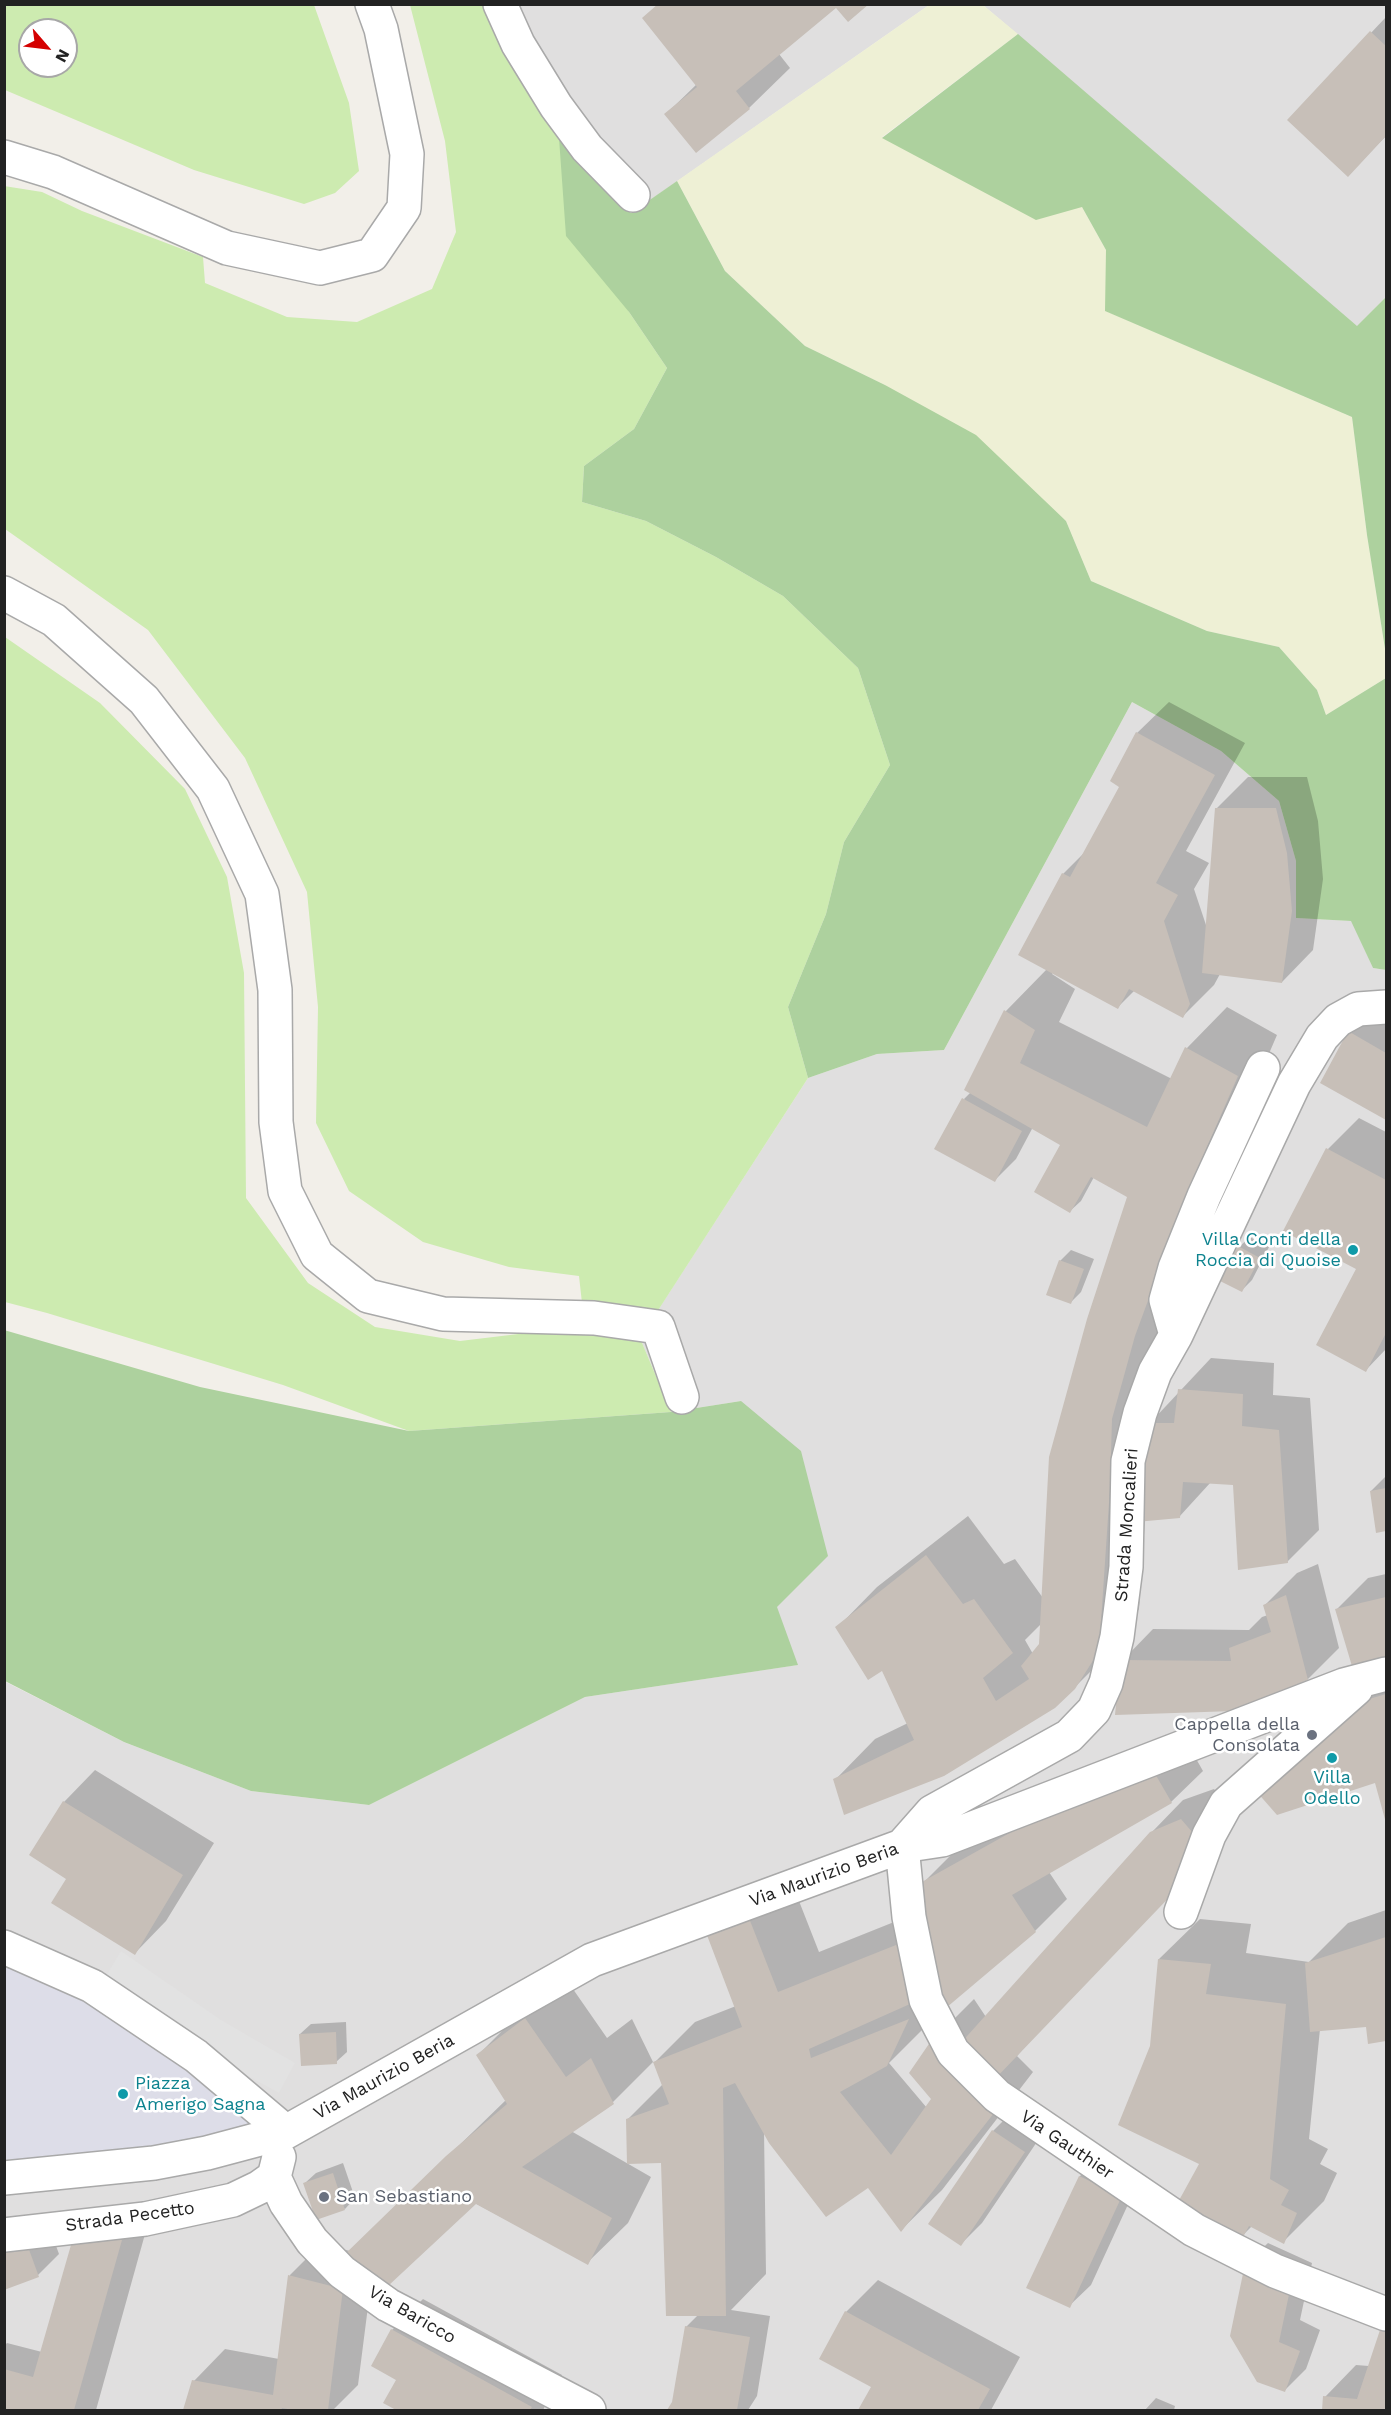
<!DOCTYPE html>
<style>
body{margin:0}
#map{position:relative;width:1391px;height:2415px;overflow:hidden;background:#f2efe9;font-family:"Work Sans",sans-serif}
canvas{display:block}
.frame{position:absolute;inset:0;border:6px solid #222;pointer-events:none}
.north{position:absolute;left:18px;top:18px;width:60px;height:60px;box-sizing:border-box;background:#fff;border:2px solid #a7a7a7;border-radius:50%;rotate:118deg;font-size:16px;font-weight:700;line-height:24px;text-align:center;color:#222}
.north::after{content:'';display:block;margin:auto;width:21px;height:27px;background:#d40000;clip-path:polygon(50% 0,100% 100%,50% 72%,0 100%)}
</style>
<div id="map">
<canvas width="1391" height="2415"></canvas>
<div class="frame"></div>
<div class="north">N</div>
</div>
<script>
const ctx = document.querySelector('canvas').getContext('2d');
ctx.lineJoin = 'round';
function fillPath(path, color) {
  ctx.fillStyle = color;
  ctx.fill(path, 'evenodd');
}
function poly(rows) {
  const path = new Path2D();
  for (const r of rows) {
    path.moveTo(r[0], r[1]);
    for (let i = 2; i < r.length; i += 2) path.lineTo(r[i], r[i + 1]);
  }
  return path;
}
function strokePath(path, color, width, dash) {
  ctx.strokeStyle = color;
  ctx.lineWidth = width;
  ctx.lineCap = dash ? 'butt' : 'round';
  ctx.setLineDash(dash || []);
  ctx.stroke(path);
}
function write(font, color, halo, rows, align = 'center') {
  ctx.font = font + ' "Work Sans",sans-serif';
  ctx.lineWidth = 5;
  ctx.setLineDash([]);
  ctx.textBaseline = 'middle';
  ctx.strokeStyle = halo;
  ctx.fillStyle = color;
  for (const [text, x, y, turn = 0] of rows) {
    ctx.save();
    ctx.translate(x, y);
    ctx.rotate((+turn || 0) * Math.PI / 180);
    ctx.textAlign = isNaN(turn) ? turn : align;
    if (halo) ctx.strokeText(text, 0, 0);
    ctx.fillText(text, 0, 0);
    ctx.restore();
  }
}
fillPath(poly([
 [487,5,929,5,632,213,582,160],
 [983,5,1386,5,1386,297,1357,327],
 [1132,702,1221,751,1279,801,1296,861,1296,918,1352,921,1373,968,1386,970,1386,2410,5,2410,4,1681,124,1742,251,1791,369,1805,585,1697,797,1665,776,1607,741,1401,671,1412,640,1338,808,1078,877,1054,944,1050]
]), '#e0dfdf');
fillPath(poly([
 [929,5,983,5,1018,34,882,137,1082,207,1106,250,1106,311,1352,417,1367,535,1386,655,1386,678,1326,715,1317,690,1279,647,1207,631,1091,581,1066,521,885,385,805,346,725,271,677,181]
]), '#eef0d5');
fillPath(poly([
 [4,5,314,5,349,103,359,171,335,193,304,204,194,170,5,90],
 [30,30,66,30,66,66,30,66],
 [410,5,487,5,558,124,629,312,667,368,634,429,584,466,582,502,646,521,716,557,783,596,858,668,890,765,844,842,826,914,788,1007,808,1078,657,1312,582,1303,579,1276,509,1267,423,1242,349,1191,316,1123,318,1007,307,892,245,758,148,630,5,529,4,186,42,192,82,211,203,257,205,283,287,317,357,322,432,289,456,232,445,141],
 [5,637,100,703,185,789,227,877,244,973,246,1198,308,1283,375,1327,460,1341,535,1332,640,1338,671,1412,409,1431,283,1385,47,1313,5,1302]
]), '#cdebb0');
fillPath(poly([
 [1018,34,1357,326,1386,297,1386,655,1367,535,1352,417,1105,311,1106,250,1082,207,1036,220,882,138],
 [558,124,582,160,631,213,677,181,725,271,805,346,885,385,976,435,1066,521,1091,581,1207,631,1279,647,1317,690,1326,715,1386,678,1386,970,1373,968,1351,921,1296,918,1296,861,1279,801,1221,751,1132,702,944,1050,877,1054,808,1078,788,1007,826,914,844,842,890,765,858,668,783,596,716,557,646,521,582,502,584,466,634,429,667,368,629,312,566,236],
 [4,1330,200,1387,409,1431,671,1412,741,1401,801,1451,828,1556,777,1607,798,1665,585,1697,369,1805,251,1791,124,1742,5,1681]
]), '#add19e');
fillPath(poly([
 [121,1951,221,2020,295,2063,279,2093,202,2051,103,1981]
]), '#e2e2e2');
fillPath(poly([
 [4,1947,286,2132,5,2178]
]), '#dddde8');
fillPath(poly([
 [837,6,779,54,790,68,749,108,696,151,666,114,697,84],
 [1386,17,1386,136,1348,175,1289,120],
 [1169,702,1245,743,1186,851,1209,863,1194,889,1207,928,1217,808,1248,777,1307,777,1318,821,1323,879,1313,950,1282,982,1220,974,1214,985,1183,1016,1135,990,1118,1007,1053,972,1052,974,1075,989,1059,1022,1172,1079,1187,1048,1227,1007,1277,1035,1232,1139,1151,1422,1211,1358,1274,1363,1273,1395,1310,1398,1319,1530,1287,1562,1234,1484,1211,1482,1179,1517,1145,1520,1139,1609,1115,1647,1074,1688,835,1780,875,1739,908,1723,882,1669,837,1628,877,1587,968,1516,1004,1564,1015,1559,1043,1598,1129,1196,1094,1177,1081,1201,1070,1211,1062,1144,1033,1127,1016,1159,995,1180,964,1099,971,1092,966,1089,1006,1011,1047,969,1063,874,1086,851,1121,786,1137,733],
 [1042,1623,1041,1645,1033,1654,1025,1640],
 [1371,1011,1386,1020,1386,1118,1322,1083,1349,1032],
 [1359,1118,1386,1132,1386,1349,1366,1370,1358,1268,1328,1149],
 [1250,1237,1269,1247,1252,1280,1241,1291,1239,1247],
 [1071,1250,1094,1259,1081,1292,1071,1302,1060,1261],
 [1386,1476,1386,1530,1378,1531,1371,1491],
 [1318,1564,1339,1648,1308,1679,1122,1661,1153,1629,1249,1630,1262,1617,1268,1615,1265,1605,1297,1573],
 [1386,1574,1386,1663,1337,1609,1368,1578],
 [1386,1680,1386,1819,1376,1779,1258,1791],
 [1182,1734,1203,1771,1171,1802,1049,1872,1067,1899,1035,1931,941,2011,889,2063,927,2108,933,2099,934,2039,974,1999,986,2017,1151,1833,1183,1800,1214,1789,1230,1808,1017,2056,1033,2072,942,2190,901,2230,868,2186,764,2130,766,2274,731,2310,770,2316,757,2396,748,2410,669,2410,673,2403,686,2327,699,2314,662,2161,627,2120,663,2084,655,2062,695,2022,736,2006,706,1930,788,1873,819,1952,924,1910,922,1884,954,1852],
 [95,1770,214,1843,166,1921,135,1953,68,1878,64,1802],
 [1386,1910,1386,2040,1370,2042,1367,2025,1320,2029,1309,2139,1328,2149,1320,2164,1337,2173,1324,2201,1283,2242,1252,2226,1243,2235,1201,2163,1152,2046,1159,1959,1200,1919,1251,1924,1246,1953,1309,1962,1348,1923],
 [566,1979,607,2038,632,2019,653,2062,613,2102,571,2131,651,2177,628,2223,587,2263,475,2203,372,2275,358,2385,333,2410,184,2410,194,2381,225,2349,279,2359,290,2275,321,2244,350,2251,506,2100,478,2055,519,2014],
 [346,2022,347,2052,336,2062,300,2034,311,2024],
 [1015,2109,1045,2130,982,2223,961,2244,993,2131],
 [1102,2155,1142,2174,1091,2285,1069,2306,1028,2287,1080,2176],
 [343,2163,355,2198,345,2209,305,2183,316,2173],
 [152,2209,96,2410,4,2410,4,2346,7,2343,42,2352,74,2239],
 [48,2224,59,2254,38,2275,4,2288,4,2240],
 [1268,2243,1312,2263,1300,2320,1320,2330,1306,2369,1285,2390,1246,2264],
 [878,2280,1020,2357,991,2410,860,2410,873,2386,846,2312],
 [423,2299,562,2375,543,2410,399,2410,385,2403,398,2379,392,2330],
 [1386,2321,1386,2410,1324,2410,1325,2397,1356,2365,1369,2366],
 [1156,2398,1175,2406,1174,2410,1145,2410]
]), '#0003');
fillPath(poly([
 [658,4,869,4,848,22,836,8,736,91,750,109,696,153,664,114,697,87,642,18],
 [1370,31,1386,46,1386,136,1348,177,1287,120],
 [1136,732,1215,775,1156,883,1178,895,1164,921,1190,1004,1183,1018,1129,989,1118,1009,1018,955,1062,873,1070,877,1119,787,1110,781],
 [1215,808,1276,808,1287,853,1292,911,1282,983,1202,973],
 [1004,1010,1035,1030,1020,1063,1147,1127,1185,1047,1238,1076,1192,1181,1135,1336,1112,1419,1110,1488,1099,1651,1075,1689,1055,1708,944,1776,844,1815,833,1779,914,1740,882,1671,868,1680,835,1627,926,1555,963,1604,974,1599,1013,1653,983,1678,996,1701,1029,1679,1021,1666,1039,1644,1049,1457,1087,1319,1127,1197,1091,1177,1070,1213,1034,1192,1060,1145,964,1090],
 [1348,1031,1386,1053,1386,1120,1320,1083],
 [962,1098,1022,1131,995,1182,934,1149],
 [1326,1148,1386,1180,1386,1333,1366,1372,1316,1345,1356,1269,1283,1231],
 [1238,1246,1260,1258,1242,1292,1220,1281],
 [1059,1260,1084,1269,1071,1304,1046,1295],
 [1178,1389,1243,1394,1242,1426,1279,1430,1288,1563,1238,1570,1233,1485,1183,1482,1180,1518,1136,1522,1147,1423,1174,1423],
 [1386,1488,1386,1531,1376,1533,1370,1491],
 [1286,1595,1308,1680,1234,1711,1115,1715,1120,1660,1231,1661,1229,1648,1271,1632,1263,1605],
 [1386,1597,1386,1664,1354,1673,1335,1609],
 [1386,1694,1386,1823,1375,1783,1277,1815,1256,1791,1359,1702],
 [1150,1765,1172,1803,1012,1895,1036,1932,940,2013,920,1883,1015,1830],
 [63,1801,183,1875,135,1955,51,1903,66,1879,29,1855],
 [1181,1819,1199,1840,1181,1885,995,2079,959,2045,1150,1832],
 [747,1913,778,1992,906,1941,919,2000,809,2049,811,2058,909,2019,887,2066,840,2092,891,2155,931,2099,909,2073,933,2038,994,2113,901,2232,868,2188,826,2217,769,2143,735,2083,723,2088,726,2316,666,2316,661,2163,627,2164,626,2119,669,2104,653,2062,742,2027,705,1930],
 [1386,1937,1386,2041,1368,2044,1366,2027,1310,2032,1305,1963],
 [1158,1959,1211,1964,1206,1994,1286,2004,1270,2179,1289,2190,1281,2205,1297,2213,1284,2244,1249,2226,1243,2237,1177,2204,1199,2164,1118,2125,1150,2046],
 [525,2018,566,2077,591,2058,614,2104,522,2167,612,2218,588,2265,476,2204,388,2286,342,2257,446,2156,507,2104,476,2055],
 [336,2032,337,2064,301,2066,299,2034],
 [992,2130,1025,2152,961,2246,928,2224],
 [333,2173,345,2210,316,2220,303,2183],
 [1079,2176,1122,2196,1070,2308,1026,2288],
 [73,2238,122,2240,74,2410,4,2410,4,2369,33,2377],
 [27,2244,39,2277,4,2290,4,2253],
 [1245,2264,1291,2285,1279,2342,1300,2351,1285,2392,1257,2382,1230,2336],
 [288,2275,343,2289,328,2410,293,2410,282,2408,281,2410,183,2410,192,2380,273,2395],
 [845,2311,990,2389,978,2410,858,2410,871,2387,819,2359],
 [1382,2324,1386,2325,1386,2410,1322,2410,1323,2396,1357,2399],
 [685,2326,750,2337,737,2410,667,2410,672,2402],
 [391,2329,532,2407,530,2410,396,2410,383,2403,396,2380,371,2366]
]), '#c7bfb8');
const minor = poly([
 [500,4,518,44,556,106,587,148,633,195],
 [4,157,53,172,227,248,320,268,372,255,404,208,407,154,381,29,372,4],
 [4,593,54,620,144,700,213,789,262,894,275,990,276,1122,285,1191,317,1255,368,1296,443,1314,594,1318,658,1327,682,1397],
 [1176,1335,1166,1300,1175,1268,1204,1196,1263,1068],
 [902,1846,932,1812,1069,1736,1094,1710,1106,1683,1117,1637,1126,1567,1128,1461,1140,1413,1155,1372,1176,1335,1294,1084,1322,1037,1338,1020,1358,1009,1386,1007],
 [902,1846,909,1917,926,2000,953,2052,997,2096,1194,2230,1275,2271,1386,2314],
 [1181,1912,1209,1835,1226,1804,1356,1689],
 [4,1947,92,1986,196,2056,286,2132],
 [274,2177,286,2203,312,2241,342,2272,388,2305,589,2410],
 [4,2178,154,2163,207,2153,286,2132,592,1960,902,1846,942,1840,1344,1685,1386,1674],
 [4,2235,145,2219,233,2200,260,2187,274,2177,279,2157]
]);
strokePath(minor, '#a9a9a9', 36);
strokePath(minor, '#fff', 33);
for (const [x, y, r, color] of [
 [1353,1250,6,"#0f9aa8"],
 [1312,1735,6,"#6b7280"],
 [1332,1758,6,"#0f9aa8"],
 [123,2094,6,"#0f9aa8"],
 [324,2197,6,"#6b7280"]
]) {
  const dot = new Path2D();
  dot.arc(x, y, r, 0, 2 * Math.PI);
  ctx.fillStyle = color;
  ctx.fill(dot);
  strokePath(dot, '#fff', 2);
}
write('18px', '#0d838f', '#fff', [
 ["Villa Conti della",1341,1240],
 ["Roccia di Quoise",1341,1261],
 ["Villa",1332,1778,"center"],
 ["Odello",1332,1799,"center"],
 ["Piazza",135,2084,"left"],
 ["Amerigo Sagna",135,2105,"left"]
], 'right');
write('18px', '#222', '#fff', [
 ["Strada Moncalieri",1127,1525,-86],
 ["Via Maurizio Beria",824,1875,-20],
 ["Via Maurizio Beria",384,2077,-29],
 ["Via Gauthier",1067,2145,34],
 ["Strada Pecetto",130,2217,-8],
 ["Via Baricco",412,2315,30]
]);
write('18px', '#5b616d', '#fff', [
 ["Cappella della",1300,1725],
 ["Consolata",1300,1746],
 ["San Sebastiano",336,2197,"left"]
], 'right');
</script>
